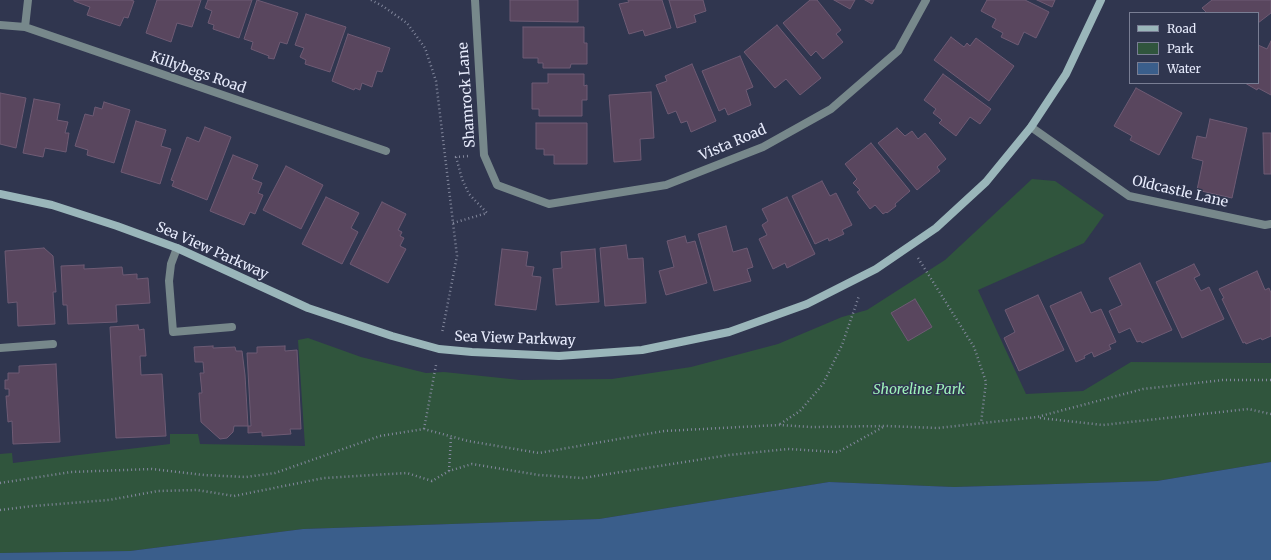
<!DOCTYPE html>
<style>
body{margin:0}
#map{position:relative;width:1271px;height:560px;overflow:hidden;background:#30364f;font-family:Merriweather,serif}
canvas{display:block}
.legend{position:absolute;left:1129px;top:12px;width:130px;height:72px;box-sizing:border-box;background:#30364f;border:1px solid #797e94;margin:0;padding:5px 7px;list-style:none;font-size:12px;color:#e7ebfc}
.legend li{display:flex;align-items:center;gap:8px;height:20px}
.legend b{width:20px;border:1px solid #797e94}
</style>
<div id="map">
<canvas width="1271" height="560"></canvas>
<ul class="legend">
<li><b style="height:5px;background:#9ab6ba"></b>Road</li>
<li><b style="height:11px;background:#30553d"></b>Park</li>
<li><b style="height:11px;background:#3a5e8b"></b>Water</li>
</ul>
</div>
<script>
const ctx = document.querySelector('canvas').getContext('2d');
ctx.lineJoin = 'round';
function fillPath(path, color) {
  ctx.fillStyle = color;
  ctx.fill(path, 'evenodd');
}
function poly(rows) {
  const path = new Path2D();
  for (const r of rows) {
    path.moveTo(r[0], r[1]);
    for (let i = 2; i < r.length; i += 2) path.lineTo(r[i], r[i + 1]);
  }
  return path;
}
function strokePath(path, color, width, dash) {
  ctx.strokeStyle = color;
  ctx.lineWidth = width;
  ctx.lineCap = dash ? 'butt' : 'round';
  ctx.setLineDash(dash || []);
  ctx.stroke(path);
}
function write(font, color, halo, rows, align = 'center') {
  ctx.font = font + ' Merriweather,serif';
  ctx.lineWidth = 3;
  ctx.setLineDash([]);
  ctx.textBaseline = 'middle';
  ctx.strokeStyle = halo;
  ctx.fillStyle = color;
  for (const [text, x, y, turn = 0] of rows) {
    ctx.save();
    ctx.translate(x, y);
    ctx.rotate((+turn || 0) * Math.PI / 180);
    ctx.textAlign = isNaN(turn) ? turn : align;
    if (halo) ctx.strokeText(text, 0, 0);
    ctx.fillText(text, 0, 0);
    ctx.restore();
  }
}
fillPath(poly([
 [1032,179,1055,181,1104,215,1084,243,978,290,1026,394,1083,391,1131,362,1271,363,1271,462,1157,481,954,487,829,482,599,519,303,529,130,551,0,553,0,454,12,453,13,463,170,444,170,434,198,434,200,444,305,446,298,340,308,338,361,357,426,373,444,372,520,380,612,379,691,367,778,344,842,317,867,310,945,260]
]), '#30553d');
fillPath(poly([
 [1271,462,1271,560,0,560,0,553,130,551,303,529,599,519,829,482,954,487,1157,481]
]), '#3a5e8b');
const building = poly([
 [74,0,130,0,134,1,128,18,124,17,120,26,87,15,90,7,74,1,74,0],
 [157,0,201,0,192,27,177,23,171,42,146,33,157,0],
 [208,0,252,0,239,38,213,29,214,25,208,23,212,11,205,8,208,0],
 [257,0,298,13,287,44,280,42,274,59,268,58,269,56,251,49,253,42,244,39,257,0],
 [510,0,578,0,578,22,510,21,510,0],
 [628,0,662,0,671,28,645,36,643,30,629,34,619,4,629,2,628,0],
 [669,0,703,0,706,11,694,15,696,22,677,28,669,0],
 [810,0,817,0,841,30,836,34,843,42,823,59,816,51,811,56,783,23,810,0],
 [834,0,855,0,850,9,834,0],
 [865,0,874,0,872,4,865,0],
 [987,0,1025,0,1049,12,1036,38,1024,32,1018,45,1001,37,1003,33,992,27,996,19,981,11,987,0],
 [1037,0,1055,0,1052,7,1037,0],
 [1212,0,1271,0,1271,13,1258,23,1258,13,1207,13,1202,8,1212,0],
 [306,14,346,27,330,72,305,64,306,60,300,57,304,48,295,45,306,14],
 [777,25,821,78,800,95,786,79,775,88,744,52,777,25],
 [523,27,584,27,584,43,587,43,587,64,571,64,570,68,543,68,543,63,538,63,538,58,523,58,523,27],
 [348,34,390,48,382,72,377,71,372,87,362,83,360,90,355,88,354,90,332,81,348,34],
 [951,37,964,47,967,43,970,46,976,38,1014,66,989,101,934,60,951,37],
 [1271,41,1271,95,1258,88,1257,90,1245,83,1258,83,1258,45,1267,49,1271,41],
 [740,56,753,87,746,90,751,105,728,115,725,108,719,111,702,71,740,56],
 [692,64,716,121,691,132,687,121,681,123,676,111,668,114,656,85,667,81,665,76,692,64],
 [548,74,584,74,584,86,587,85,587,100,582,100,582,116,539,116,539,109,532,109,532,83,548,83,548,74],
 [943,74,991,109,980,124,970,117,956,136,939,123,942,120,933,113,936,109,924,100,943,74],
 [1136,88,1182,113,1159,155,1130,140,1132,136,1114,126,1136,88],
 [651,92,654,138,640,139,641,160,614,162,609,95,651,92],
 [0,93,26,98,16,148,0,144,0,93],
 [34,99,60,104,57,120,68,122,65,133,69,133,66,152,45,148,43,157,23,153,34,99],
 [104,102,130,110,114,163,87,155,88,150,75,146,85,114,93,116,95,107,102,109,104,102],
 [1210,119,1247,128,1232,198,1197,190,1203,161,1192,158,1197,136,1206,138,1210,119],
 [136,121,166,130,161,146,171,149,160,184,121,172,136,121],
 [536,123,587,123,587,164,554,164,554,155,544,155,544,149,536,149,536,123],
 [205,127,231,137,207,200,172,186,174,181,171,180,187,137,199,142,205,127],
 [897,128,905,136,912,131,918,139,925,133,946,159,937,167,940,171,917,190,878,143,897,128],
 [1263,133,1271,133,1271,174,1264,174,1263,133],
 [871,143,910,191,895,204,896,206,887,213,886,212,883,214,875,205,870,209,857,192,860,190,853,183,857,179,845,164,871,143],
 [233,155,258,165,252,179,262,183,258,193,263,195,255,214,250,212,244,225,210,211,233,155],
 [286,166,323,185,301,229,263,210,286,166],
 [822,181,830,196,836,193,852,225,842,230,844,234,829,241,828,238,815,244,792,196,822,181],
 [326,197,359,213,351,228,358,232,342,264,302,244,326,197],
 [787,197,815,254,787,268,785,263,773,269,759,239,767,235,762,225,768,221,762,209,787,197],
 [382,202,406,214,398,230,402,232,400,236,404,238,400,246,406,249,388,283,350,264,382,202],
 [726,226,733,252,747,248,753,267,747,269,751,281,714,291,698,234,726,226],
 [685,236,687,243,695,241,707,283,666,295,659,271,674,267,667,241,685,236],
 [626,245,628,259,643,258,646,303,605,306,600,248,626,245],
 [44,248,53,256,56,292,53,292,55,324,18,326,17,302,8,303,5,251,44,248],
 [502,249,528,252,526,266,534,267,532,276,541,277,536,310,495,305,502,249],
 [595,249,599,302,556,305,553,269,562,268,561,252,595,249],
 [1140,263,1172,330,1142,343,1141,341,1137,342,1130,328,1119,333,1109,311,1122,305,1109,278,1140,263],
 [1194,264,1200,275,1194,278,1201,291,1209,287,1224,319,1182,338,1156,282,1194,264],
 [84,265,84,269,122,267,123,275,137,274,137,279,148,278,150,303,116,305,117,322,68,324,67,305,63,305,61,266,84,265],
 [1257,271,1265,290,1269,288,1271,293,1271,336,1262,340,1261,338,1246,344,1245,342,1243,343,1222,299,1224,298,1219,289,1257,271],
 [1081,292,1091,313,1101,309,1116,342,1109,345,1111,349,1094,357,1092,352,1084,356,1085,358,1076,362,1050,306,1081,292],
 [1038,295,1064,350,1019,371,1004,338,1015,332,1005,310,1038,295],
 [915,299,932,327,908,341,891,313,915,299],
 [138,325,139,330,144,329,146,356,140,356,141,375,162,374,166,436,116,438,110,327,138,325],
 [213,346,213,348,235,347,236,351,242,351,245,375,248,426,234,426,233,432,227,438,220,439,201,422,199,393,202,393,200,373,204,373,203,362,195,362,194,347,213,346],
 [285,346,285,351,297,350,301,429,290,429,291,434,262,436,262,432,248,433,248,426,251,426,247,353,257,353,257,347,285,346],
 [56,364,60,442,13,444,12,421,8,422,6,396,9,396,9,389,5,389,5,380,8,380,8,373,19,373,19,366,56,364]
]);
fillPath(building, '#59465e');
strokePath(building, '#6e5b74', 1);
strokePath(poly([
 [371,0,381,5,407,23,425,48,436,81,457,256,442,333],
 [453,223,487,213,469,194,462,179,456,157,469,156],
 [918,258,974,347,986,382,981,423],
 [1040,418,1103,425,1248,409,1271,414],
 [780,424,800,411,823,384,842,345,859,296],
 [424,429,436,365],
 [449,471,451,437],
 [0,483,71,472,152,469,204,475,246,477,275,473,380,436,424,429,468,441,539,453,664,431,779,425,812,427,886,426,938,428,1037,417,1143,389,1223,380,1271,380],
 [0,510,33,506,109,500,158,491,197,490,234,496,324,478,407,473,432,481,449,471,472,464,539,475,583,478,729,455,788,449,838,452,885,426]
]), '#83889d', 2.5, [1, 3]);
strokePath(poly([
 [475,0,484,155,497,185,549,204,666,185,763,147,831,109,898,51,926,0],
 [0,25,25,27,386,151],
 [25,27,28,0],
 [1031,127,1129,196,1265,225,1271,224],
 [177,248,171,264,169,281,173,332,232,327],
 [0,348,53,344]
]), '#77888b', 8);
strokePath(poly([
 [0,194,52,205,117,226,177,248,308,308,392,336,439,349,472,352,559,356,642,350,729,332,807,304,876,269,936,228,986,182,1031,127,1066,74,1101,0]
]), '#9ab6ba', 8);
write('14px', '#e7ebfc', '#30364f', [
 ["Killybegs Road",198,73,19],
 ["Shamrock Lane",467,95,-94],
 ["Vista Road",733,143,-23],
 ["Oldcastle Lane",1180,192,13],
 ["Sea View Parkway",212,251,24],
 ["Sea View Parkway",515,339,2]
]);
write('italic 14px', '#9ef3ba', '#30364f', [
 ["Shoreline Park",919,390]
]);
</script>
